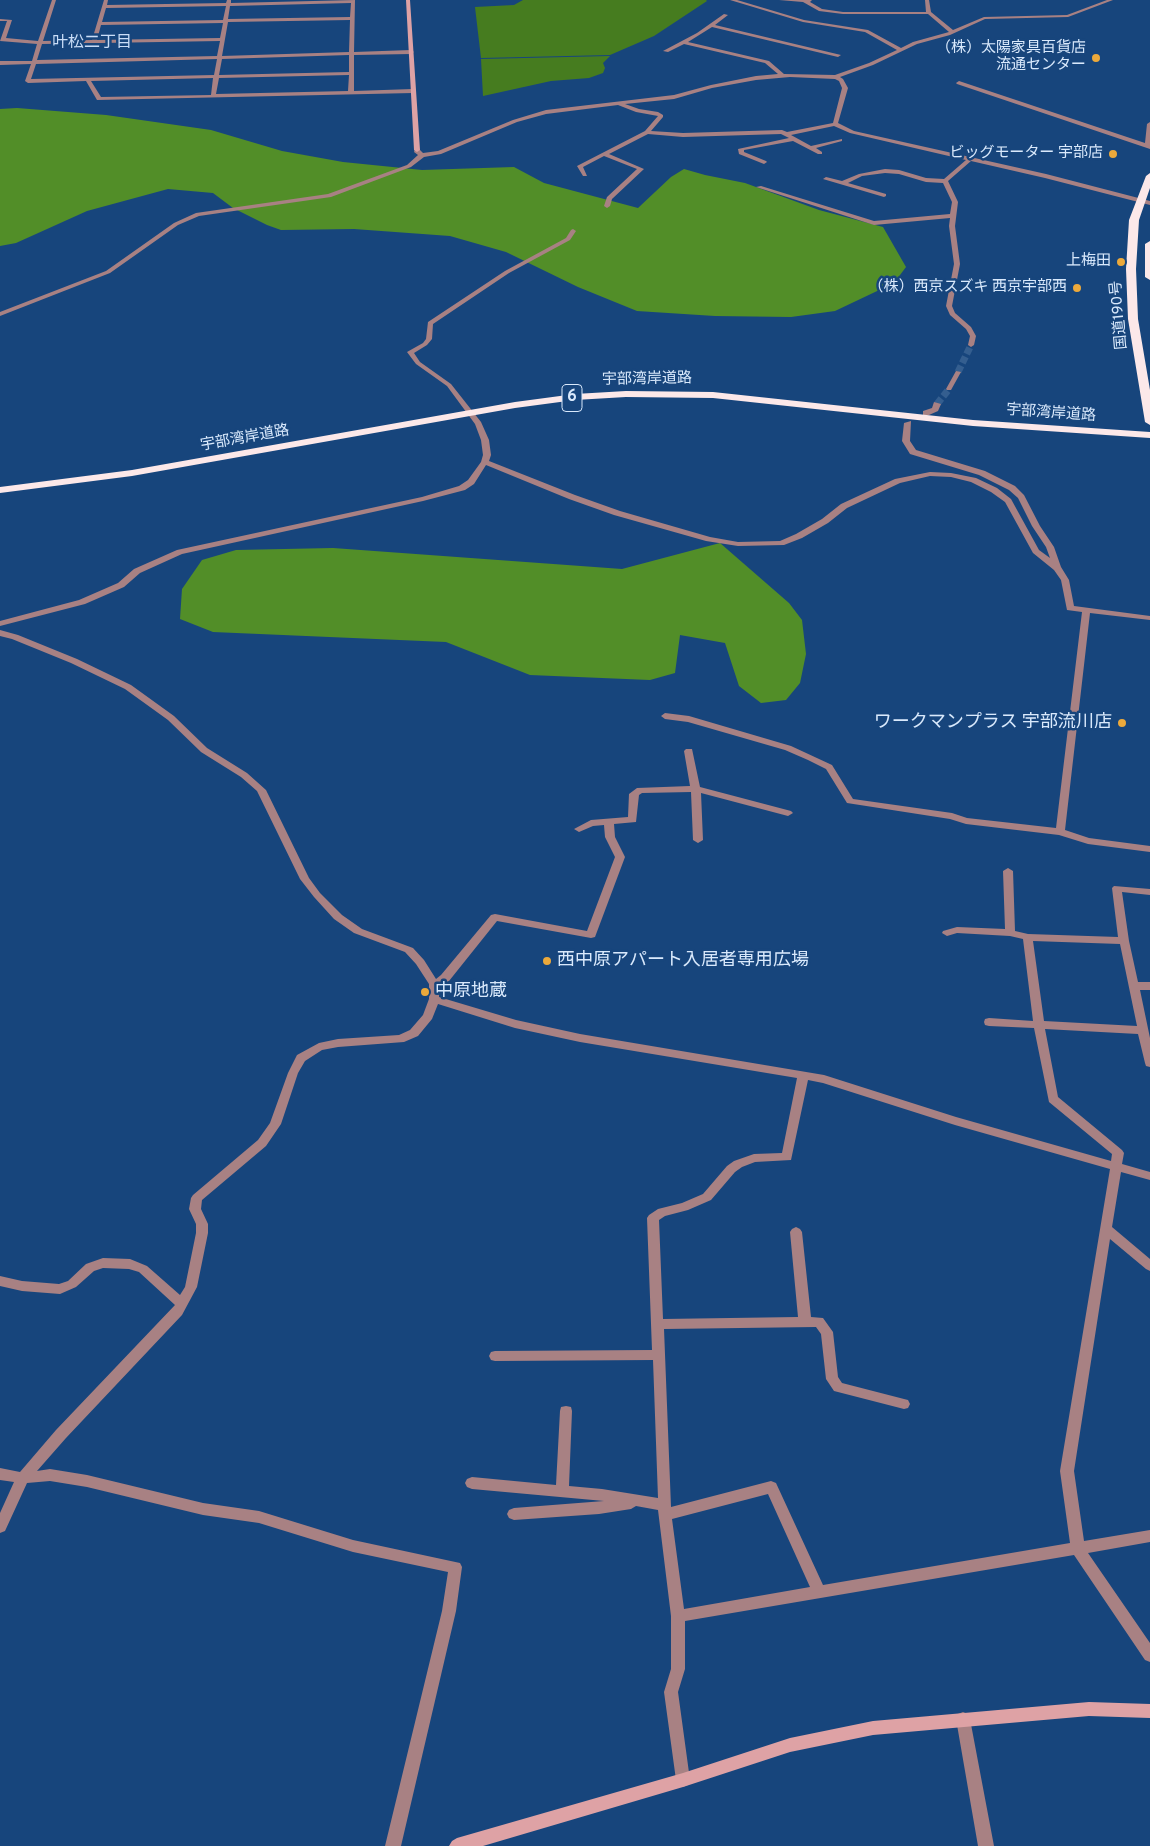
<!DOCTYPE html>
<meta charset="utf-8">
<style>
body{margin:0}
canvas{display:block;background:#17457c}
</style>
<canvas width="1150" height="1846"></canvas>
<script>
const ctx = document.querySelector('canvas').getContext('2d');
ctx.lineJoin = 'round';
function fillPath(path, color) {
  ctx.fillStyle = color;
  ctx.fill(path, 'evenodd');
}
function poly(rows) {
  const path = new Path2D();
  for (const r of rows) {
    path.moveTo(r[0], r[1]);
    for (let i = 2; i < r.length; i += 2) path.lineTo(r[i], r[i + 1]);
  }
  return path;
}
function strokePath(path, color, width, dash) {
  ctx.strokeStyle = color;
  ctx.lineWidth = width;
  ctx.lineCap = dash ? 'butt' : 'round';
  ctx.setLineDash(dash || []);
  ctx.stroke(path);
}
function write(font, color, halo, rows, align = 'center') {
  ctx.font = font + ' Overpass,"Noto Sans JP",sans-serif';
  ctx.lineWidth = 5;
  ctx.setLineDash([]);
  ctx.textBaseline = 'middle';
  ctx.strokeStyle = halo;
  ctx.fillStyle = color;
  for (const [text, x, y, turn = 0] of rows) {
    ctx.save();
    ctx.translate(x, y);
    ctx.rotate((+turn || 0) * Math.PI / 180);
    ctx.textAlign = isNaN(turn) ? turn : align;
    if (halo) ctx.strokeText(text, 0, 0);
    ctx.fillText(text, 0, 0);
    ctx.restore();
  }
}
fillPath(poly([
 [523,0,706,0,707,1,654,36,610,55,481,58,475,7,514,5],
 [610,56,603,63,605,68,603,73,589,78,551,81,483,96,481,59]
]), '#467c1f');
fillPath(poly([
 [17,108,106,115,211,130,282,151,343,162,422,170,514,167,544,183,638,208,671,177,684,169,705,175,745,183,819,210,883,227,906,267,894,283,835,311,791,317,715,316,637,311,578,287,506,252,450,236,354,229,281,230,267,225,233,208,213,193,168,189,87,211,16,243,0,246,0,109],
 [720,543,789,603,802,620,806,654,800,683,786,700,761,703,739,686,725,643,680,635,675,673,650,680,530,675,446,642,213,632,180,619,182,589,202,560,236,550,333,548,622,569]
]), '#528e28');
strokePath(poly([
 [958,372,971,345],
 [937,404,949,389]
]), '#345e8f', 7, [7, 3]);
fillPath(poly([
 [52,0,56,0,43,41,92,40,104,0,108,0,107,5,226,3,227,0,231,0,231,3,355,0,354,52,411,50,414,52,411,54,354,55,354,91,413,89,416,91,413,93,97,100,86,81,28,83,25,81,31,64,0,65,0,61,32,61,37,44,0,41,7,21,0,21,0,19,12,20,6,38,38,41,52,0],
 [351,3,350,17,228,19,230,6,351,3],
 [226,6,223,20,102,22,106,8,226,6],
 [350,20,349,52,222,56,228,22,350,20],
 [223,23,220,38,97,40,101,25,223,23],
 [220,41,217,56,37,60,42,44,220,41],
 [349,55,349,72,219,75,222,59,349,55],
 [217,59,214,75,31,79,36,64,217,59],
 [349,75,348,91,216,94,219,78,349,75],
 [213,78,211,95,101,97,91,81,213,78],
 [730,0,737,0,804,20,868,30,901,48,913,42,949,32,928,14,843,14,819,11,803,2,779,0,812,0,810,2,822,9,843,12,926,12,925,0,929,0,931,12,953,30,984,17,1067,15,1107,0,1113,0,1068,17,985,19,950,35,917,44,873,65,840,77,843,79,848,88,838,123,854,131,1046,174,1150,201,1150,205,1045,178,971,161,948,181,958,202,955,226,960,264,952,306,955,313,971,327,976,336,974,345,971,347,968,345,970,336,966,329,950,315,946,306,954,264,949,226,950,218,874,225,756,187,761,186,874,221,950,214,952,202,943,183,926,182,899,174,885,173,862,176,848,183,886,194,886,196,884,197,823,179,826,177,842,181,859,174,885,169,899,170,926,178,944,179,966,160,850,133,834,126,791,135,811,146,842,139,842,141,816,148,822,152,822,154,818,154,793,141,744,150,744,152,766,161,767,162,764,164,739,154,738,149,789,138,781,134,683,137,648,134,609,154,644,169,612,199,610,206,607,208,604,206,607,197,637,169,604,156,583,167,587,176,583,176,577,166,645,131,658,116,636,112,618,105,546,114,517,122,441,154,424,157,411,167,331,197,199,216,178,225,110,273,0,316,0,312,106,271,174,223,196,213,328,194,407,165,418,155,414,152,415,149,419,149,423,153,438,151,513,120,546,110,674,95,711,85,756,76,778,74,765,63,684,44,668,52,663,51,697,33,724,14,728,15,715,25,841,55,838,57,712,27,688,42,769,61,784,74,835,75,869,63,897,50,865,32,803,22,730,0],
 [790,77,835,79,839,81,842,88,833,123,787,132,782,130,683,133,651,131,663,117,663,115,658,112,639,109,625,104,674,99,712,88,756,80,790,77],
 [959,81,1145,143,1147,124,1150,122,1150,149,957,84,956,83,959,81],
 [573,229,576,231,570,240,509,273,433,324,432,339,427,345,414,353,420,362,451,384,481,422,489,440,491,455,489,461,575,495,620,511,710,537,738,542,780,541,796,534,822,519,841,504,895,479,930,472,951,473,976,478,997,488,1011,499,1039,550,1050,558,1046,547,1032,526,1018,498,1009,490,979,475,910,454,902,441,904,423,911,421,910,441,916,450,985,471,1015,486,1024,495,1040,526,1054,547,1061,567,1069,580,1074,606,1150,616,1150,620,1090,613,1065,830,1089,838,1150,846,1150,852,1088,844,1059,835,966,824,950,819,847,803,826,769,808,760,785,750,688,722,665,719,661,716,665,713,689,716,791,746,832,765,853,799,952,813,967,818,1056,828,1082,612,1067,610,1061,580,1054,570,1033,553,1005,502,991,492,971,482,951,477,930,476,900,483,847,508,828,523,802,538,784,545,738,546,706,541,614,515,569,499,486,465,474,484,465,490,423,501,182,554,140,573,124,587,85,604,0,626,0,621,79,600,118,583,134,569,177,550,422,497,459,486,468,480,481,462,483,455,481,440,475,424,447,386,416,364,407,352,423,343,426,339,428,322,505,271,566,238,571,230,573,229],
 [956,371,961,372,951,390,947,390,946,389,956,371],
 [934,402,941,404,938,411,929,415,923,415,923,411,932,408,934,402],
 [0,630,18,635,77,659,131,685,174,716,207,748,247,773,266,790,309,878,320,893,342,915,362,929,413,948,424,960,436,979,441,975,491,915,495,914,587,931,615,857,605,837,604,825,593,826,579,832,574,829,591,820,628,817,629,794,637,788,690,786,684,751,686,749,692,749,700,787,791,811,793,813,788,816,701,793,703,840,698,843,693,840,691,792,642,793,639,795,636,822,614,824,615,837,625,857,595,937,591,938,497,921,449,981,439,986,439,997,516,1020,580,1034,824,1075,956,1117,1111,1161,1112,1154,1049,1102,1034,1028,989,1026,985,1025,984,1022,985,1019,989,1018,1033,1021,1023,939,1010,936,957,933,947,936,942,933,943,931,957,927,1005,929,1003,871,1008,868,1013,871,1015,931,1028,934,1118,937,1112,888,1114,886,1150,889,1150,895,1122,892,1129,941,1138,982,1150,982,1150,990,1140,990,1150,1038,1150,1067,1146,1066,1145,1063,1138,1034,1045,1029,1058,1097,1122,1150,1124,1153,1122,1164,1150,1172,1150,1180,1121,1172,1112,1227,1150,1259,1150,1271,1146,1269,1110,1239,1074,1471,1084,1541,1150,1530,1150,1542,1088,1553,1150,1643,1150,1662,1145,1660,1074,1555,685,1621,685,1669,678,1692,690,1780,688,1785,683,1787,678,1785,676,1780,664,1692,671,1669,671,1616,658,1510,636,1506,631,1509,599,1514,514,1520,509,1518,507,1514,509,1510,514,1508,604,1501,472,1489,467,1487,465,1483,467,1479,472,1477,556,1485,560,1411,561,1407,566,1406,571,1407,572,1411,569,1486,602,1489,658,1498,653,1360,495,1361,491,1360,489,1356,491,1352,495,1351,652,1350,647,1218,649,1215,658,1209,682,1203,703,1194,727,1166,734,1161,754,1154,782,1153,797,1078,580,1042,515,1028,438,1004,432,1019,418,1036,404,1042,338,1047,322,1050,305,1061,298,1073,281,1124,266,1146,202,1200,201,1209,208,1224,208,1233,197,1287,182,1315,66,1438,37,1471,50,1469,87,1475,203,1503,259,1511,353,1540,460,1563,462,1567,456,1611,401,1846,385,1846,442,1611,448,1572,353,1552,259,1523,203,1515,87,1487,50,1481,27,1483,5,1531,0,1533,0,1513,14,1482,0,1480,0,1468,20,1472,56,1430,175,1305,139,1272,129,1269,103,1268,94,1271,76,1287,60,1294,22,1291,0,1286,0,1276,22,1281,59,1284,68,1281,86,1264,103,1258,130,1259,147,1266,180,1295,185,1287,196,1233,196,1224,189,1209,191,1198,193,1195,258,1140,270,1123,288,1073,297,1055,319,1043,338,1039,399,1035,410,1030,423,1015,429,999,429,984,416,964,405,952,354,933,334,919,314,897,300,879,257,791,241,777,201,752,168,720,125,689,71,663,12,639,0,636,0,630],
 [1033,941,1120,944,1137,1026,1044,1021,1033,941],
 [808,1080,823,1083,955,1125,1110,1169,1060,1471,1070,1543,823,1585,776,1483,771,1481,671,1507,664,1329,816,1327,821,1334,826,1379,834,1391,904,1409,908,1408,910,1404,908,1400,904,1399,842,1383,838,1377,833,1332,823,1318,811,1317,802,1232,800,1229,796,1227,792,1229,790,1232,798,1317,663,1319,659,1220,665,1216,688,1210,711,1200,735,1172,742,1167,755,1162,791,1160,808,1080],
 [768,1494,810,1587,684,1609,672,1519,768,1494],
 [963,1712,968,1714,970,1719,994,1846,978,1846,956,1719,958,1714,963,1712]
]), '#a88183');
fillPath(poly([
 [406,0,410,0,420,150,417,152,414,150,406,0],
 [1089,1702,1150,1704,1150,1718,1089,1716,873,1735,790,1752,683,1787,483,1846,449,1846,452,1841,457,1838,683,1773,790,1738,873,1721,1089,1702]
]), '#dea2a5');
fillPath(poly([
 [1150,173,1150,188,1139,220,1136,269,1138,319,1150,390,1150,425,1145,422,1128,319,1126,269,1129,220,1146,176,1150,173],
 [1150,241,1150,280,1145,277,1145,244,1150,241],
 [626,391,713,392,973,420,1150,432,1150,438,973,426,713,398,626,397,575,400,515,408,132,476,0,493,0,487,132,470,515,402,575,394,626,391]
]), '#fce8e9');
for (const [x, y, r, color] of [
 [1096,58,5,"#eca93b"],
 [1113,154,5,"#eca93b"],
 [1121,262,5,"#eca93b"],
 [1077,288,5,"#eca93b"],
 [1122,723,5,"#eca93b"],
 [547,961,5,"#eca93b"],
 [425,992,5,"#eca93b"]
]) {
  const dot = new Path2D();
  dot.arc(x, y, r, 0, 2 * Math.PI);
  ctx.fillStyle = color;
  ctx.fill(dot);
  strokePath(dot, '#17457c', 2);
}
write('15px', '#d9e9fc', '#17457c', [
 ["（株）太陽家具百貨店",1086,49],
 ["流通センター",1086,66],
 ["ビッグモーター 宇部店",1103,154],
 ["上梅田",1111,262],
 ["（株）西京スズキ 西京宇部西",1067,288]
], 'right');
write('15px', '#d9e9fc', '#17457c', [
 ["国道190号",1120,315,-95],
 ["宇部湾岸道路",647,380,-1],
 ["宇部湾岸道路",1051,414,4],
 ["宇部湾岸道路",245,439,-10]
]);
write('16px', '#c9ddf7', '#17457c', [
 ["叶松二丁目",92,44]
]);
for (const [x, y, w] of [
 [572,398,20]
]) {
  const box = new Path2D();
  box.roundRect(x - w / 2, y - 13.5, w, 27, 4);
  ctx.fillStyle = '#17457c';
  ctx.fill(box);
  strokePath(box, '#d9e9fc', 1);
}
write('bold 16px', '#d9e9fc', null, [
 ["6",572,398]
]);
write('18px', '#d9e9fc', '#17457c', [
 ["ワークマンプラス 宇部流川店",1112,723,"right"],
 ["西中原アパート入居者専用広場",557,961],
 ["中原地蔵",435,992]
], 'left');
</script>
